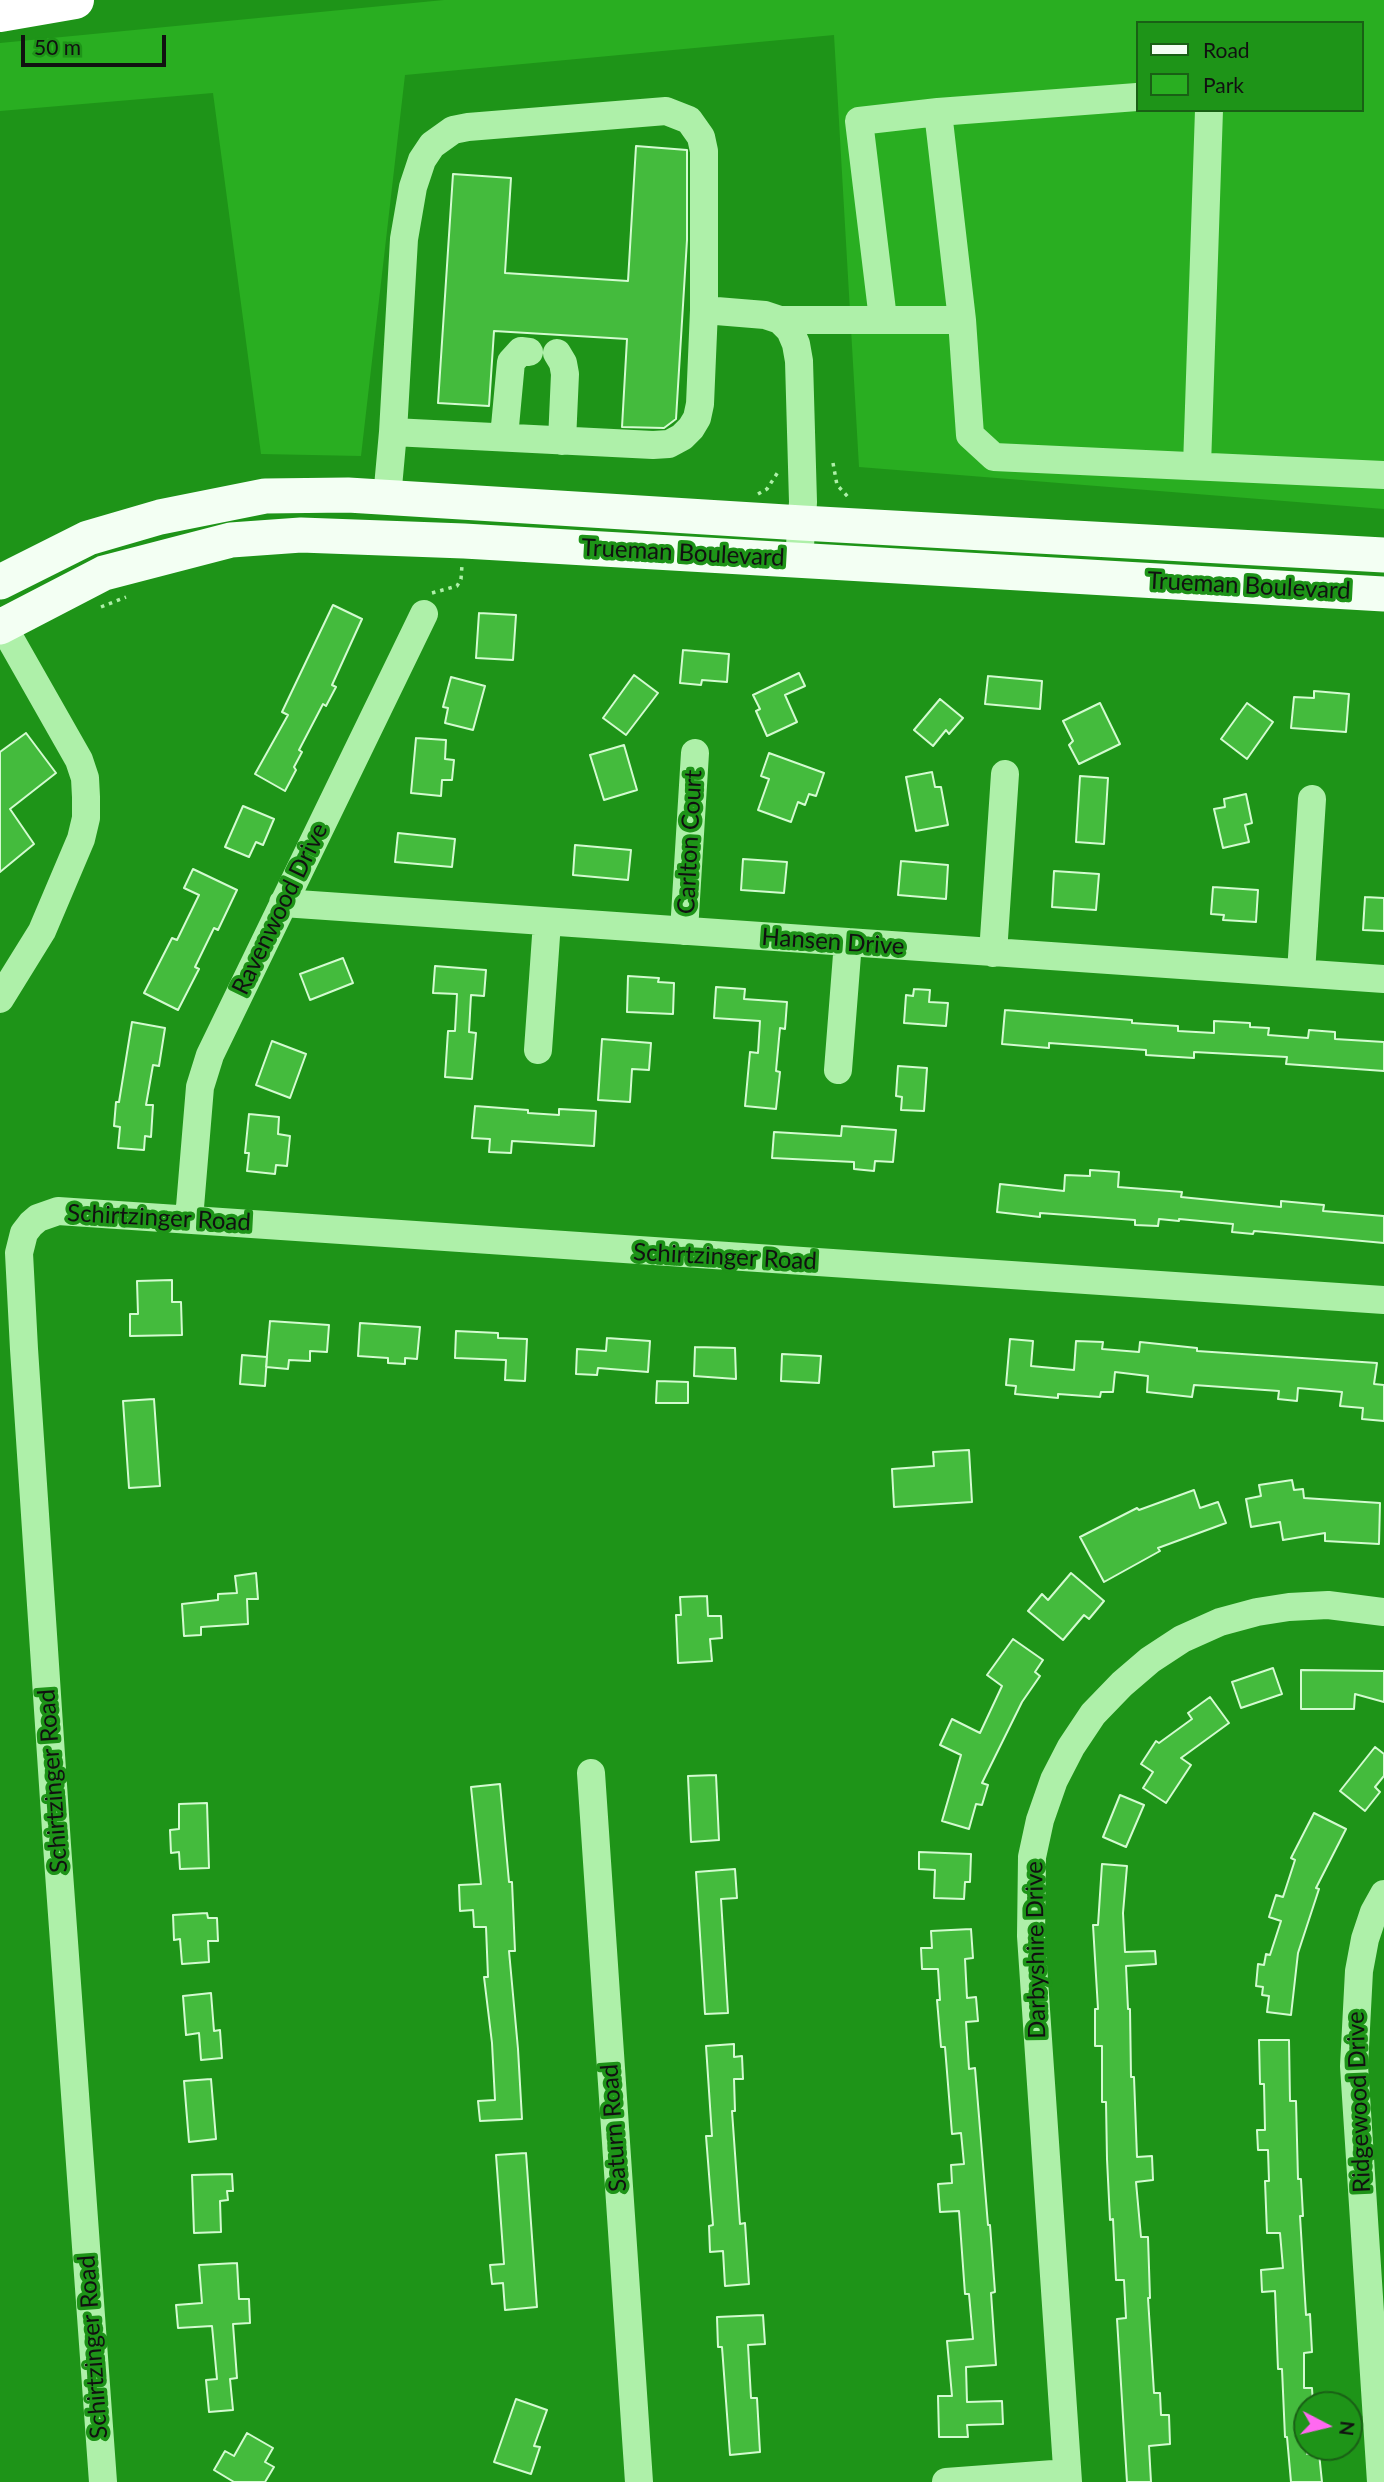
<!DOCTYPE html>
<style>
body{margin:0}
#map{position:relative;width:1384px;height:2482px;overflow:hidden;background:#1e9418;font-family:Lato,sans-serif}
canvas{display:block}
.legend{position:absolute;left:1136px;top:21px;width:228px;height:91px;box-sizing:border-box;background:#1e9418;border:2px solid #196015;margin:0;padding:9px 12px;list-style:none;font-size:21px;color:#111}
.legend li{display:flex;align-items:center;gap:14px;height:35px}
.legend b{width:35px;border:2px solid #196015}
.north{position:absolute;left:1293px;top:2391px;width:70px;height:70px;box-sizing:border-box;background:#1e9418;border:2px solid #196015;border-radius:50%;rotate:97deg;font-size:19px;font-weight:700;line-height:28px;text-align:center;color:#111}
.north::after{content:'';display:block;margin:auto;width:24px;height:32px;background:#ff69f0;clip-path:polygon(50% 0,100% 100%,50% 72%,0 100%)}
.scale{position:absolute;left:21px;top:35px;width:145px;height:32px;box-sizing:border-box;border:4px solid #111;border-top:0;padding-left:9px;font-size:21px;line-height:24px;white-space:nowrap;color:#111;-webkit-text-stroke:5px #1e9418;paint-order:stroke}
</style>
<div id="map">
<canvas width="1384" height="2482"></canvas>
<ul class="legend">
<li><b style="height:9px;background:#f3fff3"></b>Road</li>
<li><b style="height:19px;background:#29ae21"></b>Park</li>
</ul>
<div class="north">N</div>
<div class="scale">50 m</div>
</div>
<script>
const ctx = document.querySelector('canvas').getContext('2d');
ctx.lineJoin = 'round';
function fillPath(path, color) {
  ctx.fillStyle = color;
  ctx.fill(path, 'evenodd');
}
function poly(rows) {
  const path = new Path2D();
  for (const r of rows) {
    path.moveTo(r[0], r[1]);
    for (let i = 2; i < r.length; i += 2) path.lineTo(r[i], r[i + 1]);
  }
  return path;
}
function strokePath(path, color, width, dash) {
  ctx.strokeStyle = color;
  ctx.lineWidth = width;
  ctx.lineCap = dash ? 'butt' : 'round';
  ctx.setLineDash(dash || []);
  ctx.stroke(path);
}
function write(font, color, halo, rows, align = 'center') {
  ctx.font = font + ' Lato,sans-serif';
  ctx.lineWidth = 7;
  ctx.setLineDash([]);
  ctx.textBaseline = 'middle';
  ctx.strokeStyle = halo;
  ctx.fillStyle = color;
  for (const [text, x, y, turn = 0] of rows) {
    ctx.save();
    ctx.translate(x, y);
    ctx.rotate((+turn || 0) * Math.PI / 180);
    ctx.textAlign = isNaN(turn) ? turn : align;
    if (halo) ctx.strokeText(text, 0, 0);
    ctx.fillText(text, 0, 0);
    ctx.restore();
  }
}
fillPath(poly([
 [444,0,1384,0,1384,509,859,467,834,35,405,75,361,456,261,454,213,93,0,111,0,43],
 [1137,23,1361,23,1361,110,1137,110]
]), '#29ae21');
const building = poly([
 [636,146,687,150,687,240,676,419,664,428,622,427,627,339,494,331,489,406,438,403,453,174,511,178,505,273,628,281,636,146],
 [333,605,362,619,332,685,336,687,326,706,323,704,299,750,302,752,294,767,296,770,285,791,255,774,288,715,282,712,333,605],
 [479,613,516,615,513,660,476,658,479,613],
 [683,650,729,654,727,682,702,680,701,685,680,683,683,650],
 [799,673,805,686,785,695,797,722,767,736,756,711,760,709,753,695,799,673],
 [634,675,658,693,626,735,603,718,634,675],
 [988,676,1042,681,1040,709,985,704,988,676],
 [451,677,485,686,473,730,445,723,448,708,443,707,451,677],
 [1314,691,1349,694,1346,732,1291,728,1294,697,1314,698,1314,691],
 [940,699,963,718,949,734,946,730,933,746,914,730,940,699],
 [1100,703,1120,744,1079,764,1069,745,1073,741,1063,721,1100,703],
 [1247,703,1273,722,1247,759,1221,739,1247,703],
 [26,733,56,773,10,809,34,844,0,872,0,752,26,733],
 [416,738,446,740,445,759,454,760,452,780,442,780,441,796,411,793,416,738],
 [624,745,637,790,604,800,590,755,624,745],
 [769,753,824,773,816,796,809,794,805,805,798,802,791,822,758,810,769,779,761,776,769,753],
 [932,772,935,787,941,787,948,825,916,831,906,777,932,772],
 [1080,776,1108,778,1104,844,1076,842,1080,776],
 [1246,794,1252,823,1245,825,1249,842,1223,848,1214,809,1225,807,1224,799,1246,794],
 [243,806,274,819,263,845,256,842,249,857,225,847,243,806],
 [398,833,455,839,452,867,395,862,398,833],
 [575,845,631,850,628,880,573,875,575,845],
 [743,859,787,862,784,893,741,890,743,859],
 [901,861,948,865,946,899,898,895,901,861],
 [193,869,237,890,218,930,214,928,195,967,199,969,178,1010,144,993,172,938,177,940,199,895,184,888,193,869],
 [1054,871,1099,874,1096,910,1052,907,1054,871],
 [1213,887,1258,890,1256,922,1223,920,1224,915,1211,914,1213,887],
 [1365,897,1384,898,1384,931,1363,930,1365,897],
 [343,958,353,983,310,1000,300,974,343,958],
 [435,966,486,970,484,996,471,995,469,1032,476,1033,472,1079,445,1077,448,1031,455,1031,457,994,433,993,435,966],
 [628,976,659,978,658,982,674,983,673,1014,627,1012,628,976],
 [716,987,745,989,744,999,787,1002,785,1029,780,1028,776,1071,780,1072,776,1109,745,1106,750,1052,758,1053,760,1021,714,1018,716,987],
 [914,989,930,990,929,1002,948,1003,946,1026,904,1023,906,995,913,996,914,989],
 [1005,1010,1132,1020,1132,1023,1178,1026,1178,1031,1214,1033,1214,1021,1250,1023,1250,1027,1269,1028,1268,1035,1308,1038,1309,1030,1335,1032,1335,1039,1384,1042,1384,1071,1286,1064,1287,1057,1194,1052,1194,1058,1146,1055,1146,1050,1049,1043,1049,1048,1002,1044,1005,1010],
 [132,1022,165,1028,159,1066,153,1065,146,1105,153,1105,151,1137,145,1136,144,1150,118,1148,120,1127,114,1126,116,1102,119,1102,132,1022],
 [602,1039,651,1043,649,1070,632,1069,630,1102,598,1100,602,1039],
 [272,1041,306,1054,290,1098,256,1085,272,1041],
 [898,1066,927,1068,924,1111,901,1110,902,1097,896,1096,898,1066],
 [475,1106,528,1110,528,1113,559,1115,559,1109,596,1111,594,1146,512,1141,511,1153,489,1152,490,1139,472,1138,475,1106],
 [249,1114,279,1117,278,1134,290,1136,287,1166,276,1165,275,1174,247,1171,249,1153,245,1153,249,1114],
 [842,1126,896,1130,893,1162,875,1161,874,1171,854,1169,854,1162,772,1158,774,1132,841,1136,842,1126],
 [1090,1170,1119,1172,1118,1187,1182,1192,1181,1197,1281,1207,1281,1201,1324,1205,1323,1211,1384,1216,1384,1243,1254,1231,1253,1234,1232,1232,1233,1224,1179,1219,1179,1221,1159,1219,1158,1226,1135,1225,1135,1220,1040,1213,1040,1217,997,1212,1000,1184,1064,1191,1065,1175,1090,1176,1090,1170],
 [172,1280,172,1302,181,1302,182,1335,130,1336,130,1314,138,1314,137,1281,172,1280],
 [270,1321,329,1325,327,1352,310,1351,310,1361,289,1360,288,1369,266,1367,270,1321],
 [360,1323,420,1327,417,1359,405,1358,405,1364,388,1363,388,1358,358,1356,360,1323],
 [456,1331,498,1333,498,1338,527,1339,525,1381,505,1380,506,1360,455,1358,456,1331],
 [607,1338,650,1341,648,1372,598,1368,597,1375,576,1374,577,1349,606,1351,607,1338],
 [1010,1339,1033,1341,1031,1366,1074,1370,1076,1341,1103,1342,1102,1349,1139,1352,1140,1342,1197,1348,1197,1351,1377,1363,1374,1384,1384,1385,1384,1421,1362,1419,1363,1408,1340,1406,1342,1392,1298,1388,1297,1401,1278,1399,1279,1391,1194,1385,1192,1397,1147,1392,1148,1376,1115,1372,1113,1392,1101,1392,1100,1397,1058,1394,1058,1398,1015,1394,1016,1386,1006,1385,1010,1339],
 [695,1347,735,1348,736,1379,694,1376,695,1347],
 [782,1354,821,1356,819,1383,781,1381,782,1354],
 [242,1355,267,1357,265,1386,240,1384,242,1355],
 [657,1381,688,1382,688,1403,656,1403,657,1381],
 [154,1399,160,1486,129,1488,123,1401,154,1399],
 [969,1450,972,1502,894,1507,892,1469,934,1466,933,1452,969,1450],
 [1292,1480,1294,1490,1303,1489,1304,1498,1380,1503,1379,1544,1325,1541,1325,1533,1283,1540,1280,1522,1251,1527,1246,1499,1261,1496,1259,1485,1292,1480],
 [1194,1490,1200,1508,1218,1502,1226,1523,1158,1548,1160,1551,1104,1582,1080,1537,1137,1508,1139,1510,1194,1490],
 [256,1573,258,1599,247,1599,248,1624,201,1627,201,1635,184,1636,182,1604,218,1600,218,1594,237,1593,235,1576,256,1573],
 [1071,1573,1104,1601,1089,1619,1084,1615,1063,1640,1028,1611,1042,1594,1048,1600,1071,1573],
 [707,1596,708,1616,721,1616,722,1638,710,1639,712,1661,678,1663,676,1615,681,1615,680,1597,707,1596],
 [1013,1639,1043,1660,1035,1672,1040,1676,1022,1702,982,1783,988,1785,982,1805,976,1804,969,1829,942,1821,961,1755,940,1745,952,1719,980,1733,1002,1686,987,1675,1013,1639],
 [1273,1668,1282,1694,1241,1708,1232,1682,1273,1668],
 [1301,1670,1384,1671,1384,1702,1355,1694,1354,1709,1301,1709,1301,1670],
 [1210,1697,1229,1723,1181,1758,1191,1765,1166,1803,1143,1788,1153,1772,1141,1764,1156,1741,1159,1743,1192,1719,1188,1713,1210,1697],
 [1375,1747,1384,1754,1384,1776,1375,1787,1380,1792,1365,1811,1340,1791,1375,1747],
 [716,1775,719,1840,691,1842,688,1776,716,1775],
 [500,1784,509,1882,512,1882,515,1951,509,1951,518,2049,522,2119,480,2121,478,2101,495,2100,492,2043,484,1977,488,1977,486,1927,474,1927,473,1910,460,1911,459,1885,481,1884,471,1787,500,1784],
 [1120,1795,1144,1805,1126,1847,1103,1837,1120,1795],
 [207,1803,209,1868,180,1869,179,1852,171,1853,170,1830,179,1829,179,1804,207,1803],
 [1314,1813,1346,1829,1316,1888,1319,1889,1298,1953,1291,2015,1267,2012,1269,1996,1262,1995,1263,1987,1256,1986,1258,1964,1264,1965,1266,1954,1270,1955,1281,1921,1269,1917,1276,1895,1283,1897,1295,1860,1291,1858,1314,1813],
 [919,1852,971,1854,970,1882,965,1882,964,1899,934,1898,935,1870,919,1869,919,1852],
 [1102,1864,1127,1866,1123,1913,1125,1952,1155,1951,1156,1964,1126,1966,1128,2009,1130,2009,1131,2077,1134,2077,1137,2157,1152,2156,1153,2180,1136,2182,1141,2237,1148,2237,1150,2298,1148,2298,1154,2393,1160,2393,1161,2415,1169,2415,1170,2444,1149,2446,1151,2482,1127,2482,1117,2319,1126,2318,1124,2280,1116,2280,1113,2219,1110,2220,1107,2159,1106,2102,1102,2102,1102,2046,1095,2046,1095,2009,1098,2009,1093,1925,1098,1925,1102,1864],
 [735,1869,737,1898,721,1899,728,2013,705,2014,696,1872,735,1869],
 [207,1913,208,1918,217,1918,218,1941,208,1941,209,1962,182,1964,180,1939,174,1940,173,1915,207,1913],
 [971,1929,973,1958,965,1959,967,1998,976,1997,978,2021,966,2022,969,2069,975,2068,988,2225,990,2225,995,2292,991,2293,996,2365,966,2367,967,2402,1002,2401,1003,2424,967,2425,968,2437,939,2437,938,2396,952,2396,947,2341,973,2339,969,2294,965,2294,959,2211,940,2212,938,2184,952,2183,951,2165,964,2164,961,2133,952,2134,945,2047,941,2047,937,2000,940,2000,938,1969,922,1969,921,1948,932,1948,931,1931,971,1929],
 [211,1993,214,2031,220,2030,222,2058,201,2060,199,2033,186,2035,183,1996,211,1993],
 [1259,2040,1289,2040,1290,2101,1296,2101,1298,2179,1301,2179,1303,2216,1300,2216,1306,2315,1310,2314,1312,2352,1304,2353,1304,2388,1312,2388,1313,2405,1307,2405,1307,2454,1319,2453,1322,2482,1291,2482,1287,2437,1285,2437,1282,2369,1278,2369,1275,2291,1262,2292,1261,2270,1283,2268,1280,2233,1267,2233,1265,2181,1269,2181,1268,2150,1258,2150,1257,2130,1265,2130,1264,2084,1260,2084,1259,2040],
 [734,2044,734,2057,742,2056,743,2079,734,2079,735,2111,732,2111,740,2224,745,2223,749,2284,725,2286,723,2251,710,2252,709,2226,713,2225,706,2136,712,2136,706,2046,734,2044],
 [211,2079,216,2139,189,2142,184,2081,211,2079],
 [526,2153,537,2307,505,2310,503,2283,492,2284,490,2265,504,2264,496,2155,526,2153],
 [232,2174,233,2191,227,2191,228,2200,220,2201,221,2232,194,2233,192,2175,232,2174],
 [237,2263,239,2299,249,2299,250,2323,233,2324,237,2378,230,2379,233,2410,209,2412,206,2380,217,2379,212,2326,178,2328,176,2305,202,2303,199,2265,237,2263],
 [763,2315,765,2344,748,2345,751,2398,757,2398,760,2452,730,2455,722,2347,718,2347,717,2317,763,2315],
 [516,2399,547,2410,534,2446,540,2447,531,2474,494,2462,516,2399],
 [247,2433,273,2448,265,2462,274,2467,265,2482,234,2482,214,2470,225,2451,234,2456,247,2433]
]);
fillPath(building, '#44bb3d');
strokePath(building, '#d3fbd0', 2);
strokePath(poly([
 [833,463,837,485,849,498],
 [758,494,767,489,778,472],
 [432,593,457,586,461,579,462,565],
 [101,607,126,597]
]), '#aef0a9', 3.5, [3.5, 5]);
strokePath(poly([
 [938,112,1137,97],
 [883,319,859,121,938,112,962,320],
 [780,320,962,320,970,435,994,457,1384,475],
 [557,353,563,363,565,374,562,441],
 [393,432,404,239,413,187,422,160,432,145,453,130,468,127,666,111,689,120,701,137,704,151,704,310],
 [504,437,511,362,521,351,529,352],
 [1197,466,1209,110],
 [387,498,393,432,653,445,669,444,682,437,691,428,697,418,700,404,704,310,765,315,780,320,790,330,796,344,799,361,803,502,799,560],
 [0,621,79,760,85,778,86,797,86,818,81,839,42,931,0,999],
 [283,903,1384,979],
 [684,931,695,753],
 [993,953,1005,774],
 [1301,973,1312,799],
 [538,1050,547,922],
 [838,1070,848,942],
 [189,1219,200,1087,210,1055,424,614],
 [591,1773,639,2482],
 [103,2482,57,1845,24,1349,19,1253,24,1233,31,1224,38,1218,58,1211,1384,1300],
 [946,2482,1067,2473],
 [1068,2482,1031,1936,1032,1857,1040,1820,1054,1780,1071,1747,1093,1714,1122,1684,1150,1660,1182,1639,1220,1622,1257,1612,1289,1607,1328,1605,1384,1612],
 [1381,2482,1354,2066,1359,1971,1365,1939,1374,1912,1384,1894]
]), '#aef0a9', 28);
strokePath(poly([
 [0,582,88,538,160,517,265,496,348,495,802,523,1384,555],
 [0,627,104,573,231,540,301,535,464,541,1384,594]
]), '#f3fff3', 35);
strokePath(poly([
 [0,13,75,0]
]), '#fff', 38);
write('24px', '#111', '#1e9418', [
 ["Trueman Boulevard",683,553,3],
 ["Trueman Boulevard",1249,586,3],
 ["Carlton Court",690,842,-87],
 ["Ravenwood Drive",280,909,-64],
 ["Hansen Drive",833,942,4],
 ["Schirtzinger Road",159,1218,3],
 ["Schirtzinger Road",725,1257,3],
 ["Schirtzinger Road",53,1781,-94],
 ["Darbyshire Drive",1036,1950,-91],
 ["Ridgewood Drive",1359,2102,-92],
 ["Saturn Road",614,2128,-94],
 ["Schirtzinger Road",93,2347,-94]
]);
</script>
